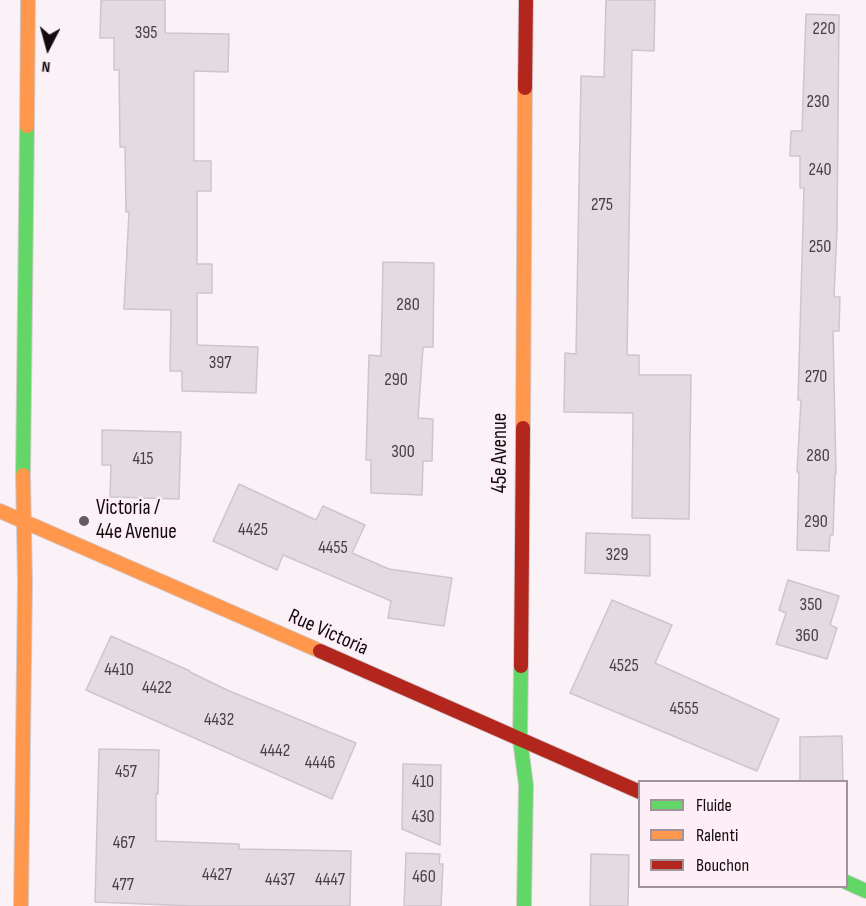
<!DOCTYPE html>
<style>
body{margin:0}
#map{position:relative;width:866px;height:906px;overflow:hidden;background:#faf2f6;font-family:"Sofia Sans Condensed",sans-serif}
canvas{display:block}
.legend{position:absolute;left:638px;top:780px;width:210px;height:108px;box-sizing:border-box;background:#feeef5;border:2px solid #a09399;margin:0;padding:8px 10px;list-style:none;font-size:18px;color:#130b0f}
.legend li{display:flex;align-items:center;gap:12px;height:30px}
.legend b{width:30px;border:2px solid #a09399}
.north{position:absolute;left:18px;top:18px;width:60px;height:60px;-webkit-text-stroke:4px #feeef5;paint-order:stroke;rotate:186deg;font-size:16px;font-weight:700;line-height:24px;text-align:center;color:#130b0f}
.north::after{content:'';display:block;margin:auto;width:21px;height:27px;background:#130b0f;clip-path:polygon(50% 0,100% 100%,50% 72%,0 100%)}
</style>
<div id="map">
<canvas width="866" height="906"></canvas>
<ul class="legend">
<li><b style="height:8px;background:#63d668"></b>Fluide</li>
<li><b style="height:8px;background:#ff974d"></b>Ralenti</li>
<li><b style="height:8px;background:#b3261e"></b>Bouchon</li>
</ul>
<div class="north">N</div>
</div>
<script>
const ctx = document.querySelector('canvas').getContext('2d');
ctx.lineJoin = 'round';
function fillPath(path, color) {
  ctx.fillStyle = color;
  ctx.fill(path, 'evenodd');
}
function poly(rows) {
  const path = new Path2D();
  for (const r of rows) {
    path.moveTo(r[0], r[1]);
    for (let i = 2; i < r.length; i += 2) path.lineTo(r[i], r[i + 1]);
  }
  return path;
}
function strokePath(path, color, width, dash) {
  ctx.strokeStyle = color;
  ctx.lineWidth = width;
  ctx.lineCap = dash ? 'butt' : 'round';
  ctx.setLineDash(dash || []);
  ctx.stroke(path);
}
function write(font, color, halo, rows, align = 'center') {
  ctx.font = font + ' "Sofia Sans Condensed",sans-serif';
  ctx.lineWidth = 5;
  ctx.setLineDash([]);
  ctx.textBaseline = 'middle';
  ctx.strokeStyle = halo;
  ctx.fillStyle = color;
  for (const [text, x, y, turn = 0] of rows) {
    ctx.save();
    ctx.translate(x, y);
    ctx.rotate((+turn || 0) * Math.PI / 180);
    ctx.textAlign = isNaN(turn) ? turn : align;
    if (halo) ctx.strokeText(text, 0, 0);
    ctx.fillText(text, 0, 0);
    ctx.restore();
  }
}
const building = poly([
 [101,0,165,0,165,33,229,34,228,72,194,71,194,161,211,161,211,191,197,191,197,264,212,264,212,293,197,293,197,345,258,347,256,393,182,391,182,371,170,371,171,310,124,309,129,212,126,212,125,147,120,147,119,70,114,70,114,38,100,38,101,0],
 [606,0,655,0,654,51,632,50,627,355,639,355,639,375,691,375,689,519,632,518,633,413,564,412,565,353,576,354,581,76,604,77,606,0],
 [806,14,839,15,837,229,834,297,840,297,839,331,833,331,836,474,835,474,833,535,830,535,829,551,797,550,799,472,797,472,801,400,798,400,804,188,800,188,800,156,790,156,791,131,802,131,806,14],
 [383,262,434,263,433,347,423,347,418,418,433,419,432,461,423,461,422,495,371,493,371,460,366,460,369,355,381,356,383,262],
 [102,430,181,432,179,499,110,497,111,465,102,465,102,430],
 [239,484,316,520,323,506,365,525,352,553,389,569,452,578,444,626,388,618,391,601,283,555,277,570,213,541,239,484],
 [586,533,650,535,650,576,585,573,586,533],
 [788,580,839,596,830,625,837,628,827,659,776,644,786,613,779,610,788,580],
 [612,600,672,625,655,663,779,719,757,771,570,693,612,600],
 [111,636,190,671,190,672,227,690,356,743,332,799,86,690,111,636],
 [842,736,843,782,800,782,800,737,842,736],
 [99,749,159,750,158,794,156,794,156,841,239,844,239,849,351,851,350,906,192,906,95,902,99,749],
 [403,764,441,765,440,845,402,829,403,764],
 [406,853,440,854,439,864,443,864,441,906,404,906,406,853],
 [591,854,629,855,628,906,590,906,591,854]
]);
fillPath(building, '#e3dae2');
strokePath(building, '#cdc6cb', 1.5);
const fast = poly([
 [23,475,27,126],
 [521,666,520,740,526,785,524,906],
 [846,882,866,891]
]);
const slow = poly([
 [27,126,28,0],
 [523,428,525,88],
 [0,511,320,651],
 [21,906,25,582,23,475]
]);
const jam = poly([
 [525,88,526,0],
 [320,651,640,792],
 [521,666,523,428]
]);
strokePath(fast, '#d4ccd0', 16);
strokePath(slow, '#d4ccd0', 16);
strokePath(jam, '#d4ccd0', 16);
strokePath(fast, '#63d668', 14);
strokePath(slow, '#ff974d', 14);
strokePath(jam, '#b3261e', 14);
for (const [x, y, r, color] of [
 [84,521,6,"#645c60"]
]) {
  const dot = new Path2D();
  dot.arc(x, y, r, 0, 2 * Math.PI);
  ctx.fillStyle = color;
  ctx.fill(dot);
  strokePath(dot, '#feeef5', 2);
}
write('18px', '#484045', null, [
 ["220",824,29],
 ["395",146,33],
 ["230",818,102],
 ["240",820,170],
 ["275",602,205],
 ["250",820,247],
 ["280",408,305],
 ["397",220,363],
 ["270",816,377],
 ["290",396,380],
 ["300",403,452],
 ["280",818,456],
 ["415",143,459],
 ["290",816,522],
 ["4425",253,530],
 ["4455",333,548],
 ["329",617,555],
 ["350",811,605],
 ["360",807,636],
 ["4525",624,666],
 ["4410",119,670],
 ["4422",157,688],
 ["4555",684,709],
 ["4432",219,720],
 ["4442",275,751],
 ["4446",320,763],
 ["457",126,772],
 ["410",423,782],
 ["430",423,817],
 ["467",124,843],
 ["4427",217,875],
 ["460",424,877],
 ["4437",280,880],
 ["4447",330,880],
 ["477",123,885]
]);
write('21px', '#130b0f', '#feeef5', [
 ["45e Avenue",501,453,-90],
 ["Rue Victoria",328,633,24]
]);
write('21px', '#130b0f', '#feeef5', [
 ["Victoria /",96,509],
 ["44e Avenue",96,533]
], 'left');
</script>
